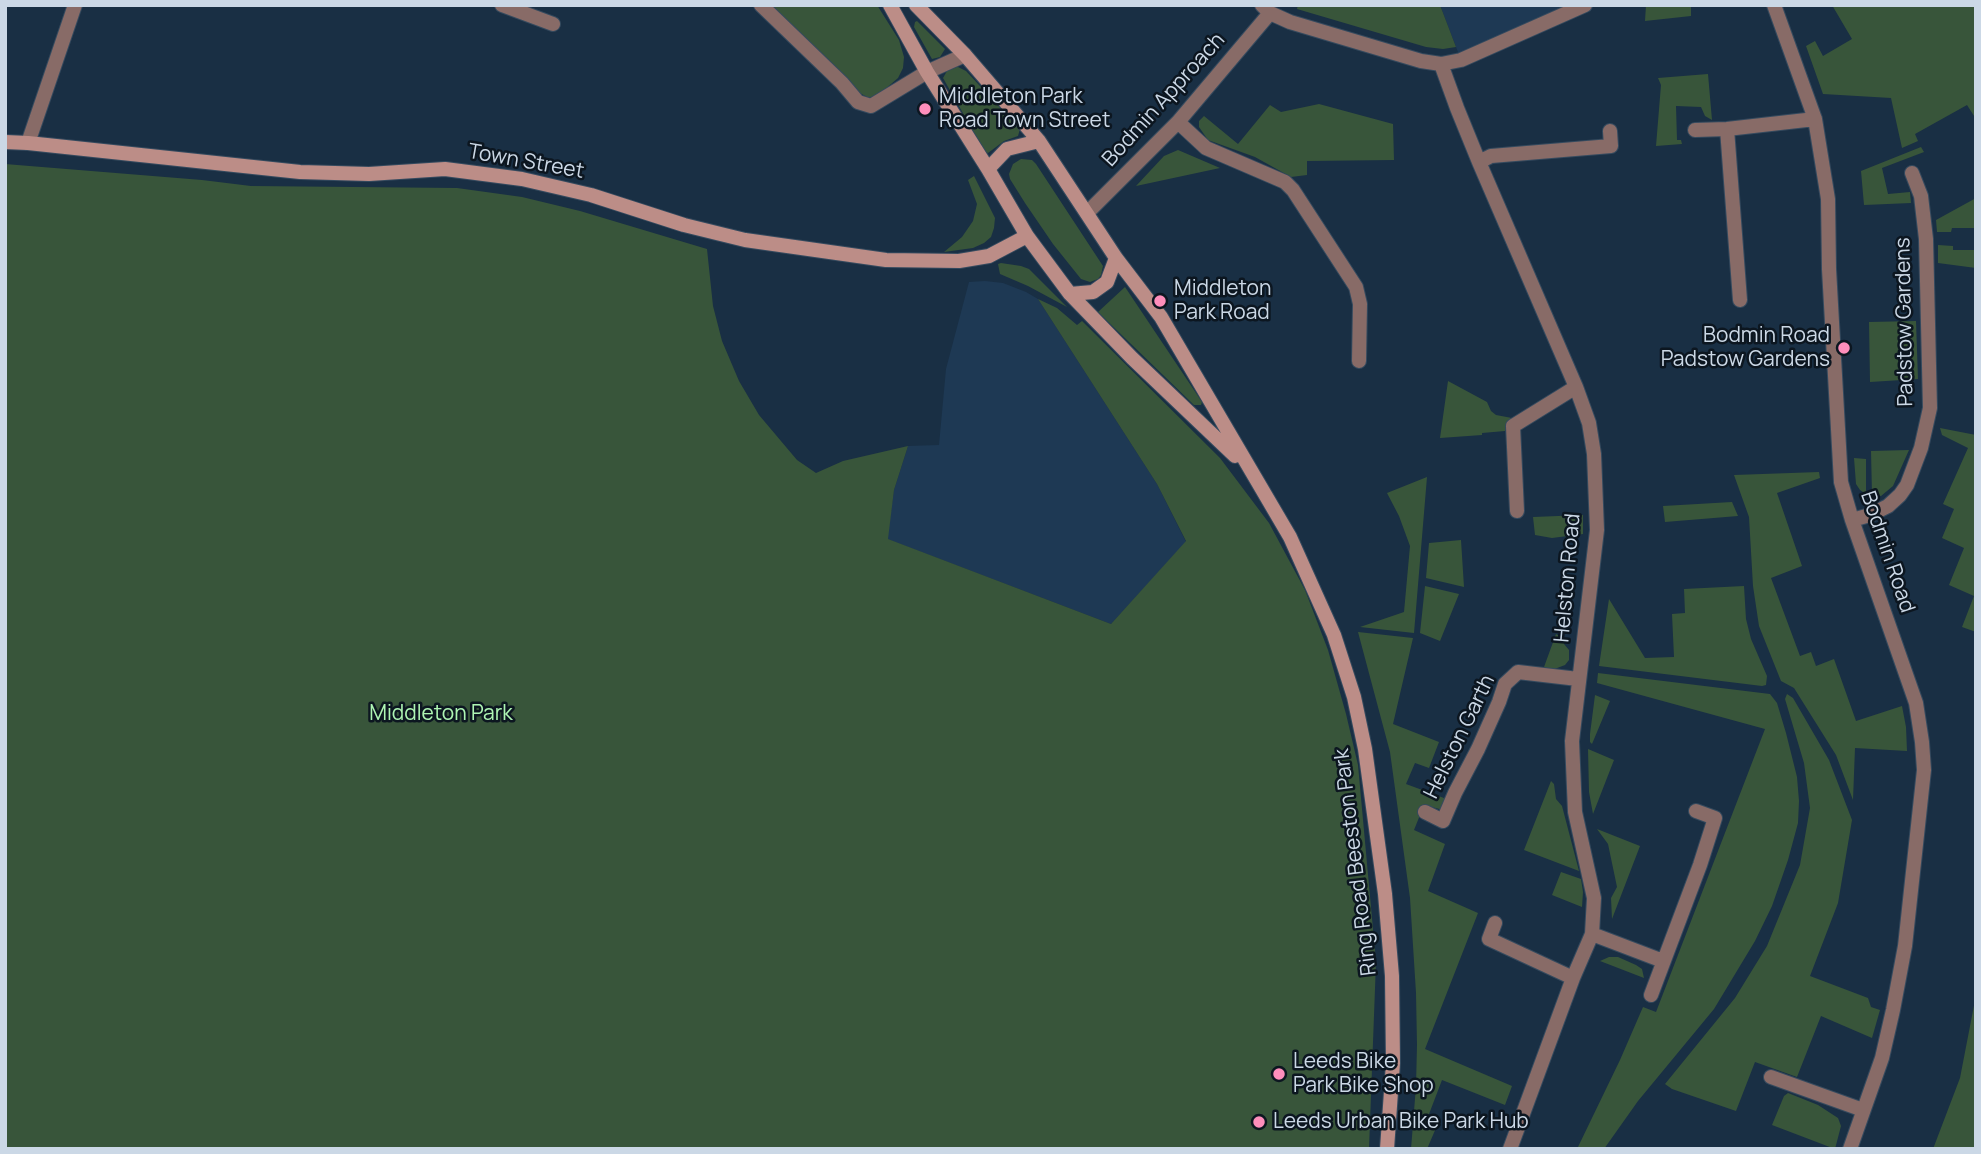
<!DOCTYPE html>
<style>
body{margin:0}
#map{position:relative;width:1981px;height:1154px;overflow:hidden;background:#192f44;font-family:Manrope,sans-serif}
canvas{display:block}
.frame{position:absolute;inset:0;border:7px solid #cbd8e6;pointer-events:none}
</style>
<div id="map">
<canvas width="1981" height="1154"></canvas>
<div class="frame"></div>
</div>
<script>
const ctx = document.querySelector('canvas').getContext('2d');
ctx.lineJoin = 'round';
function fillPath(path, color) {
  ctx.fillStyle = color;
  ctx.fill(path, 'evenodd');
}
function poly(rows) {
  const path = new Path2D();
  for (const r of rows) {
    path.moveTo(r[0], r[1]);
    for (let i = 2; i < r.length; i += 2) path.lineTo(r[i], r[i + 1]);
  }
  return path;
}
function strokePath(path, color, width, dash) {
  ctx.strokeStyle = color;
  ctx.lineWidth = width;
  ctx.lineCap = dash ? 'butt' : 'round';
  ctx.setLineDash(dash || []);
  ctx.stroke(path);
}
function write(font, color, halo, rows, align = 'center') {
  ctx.font = font + ' Manrope,sans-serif';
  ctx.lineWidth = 5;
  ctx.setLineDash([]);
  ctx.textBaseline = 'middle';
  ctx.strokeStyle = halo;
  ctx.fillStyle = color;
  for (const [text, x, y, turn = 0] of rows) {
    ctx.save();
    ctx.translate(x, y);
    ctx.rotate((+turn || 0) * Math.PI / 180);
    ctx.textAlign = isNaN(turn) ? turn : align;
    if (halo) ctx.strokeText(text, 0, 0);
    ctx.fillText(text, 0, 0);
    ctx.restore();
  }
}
fillPath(poly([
 [1440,5,1585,5,1461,60],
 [985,281,1003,283,1026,292,1038,299,1157,484,1186,542,1111,624,887,539,894,490,908,446,939,445,946,369,969,282]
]), '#1e3954');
fillPath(poly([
 [769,5,877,5,899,40,904,57,903,68,898,78,876,97,867,97,860,93,846,77],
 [1298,5,1440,5,1456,47,1443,49,1426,47,1297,9],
 [1646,5,1691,5,1691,16,1645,21],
 [1832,5,1976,5,1976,119,1967,105,1915,134,1918,141,1902,148,1891,98,1823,94,1806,46,1815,41,1823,56,1852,39],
 [917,21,945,49,940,57,932,59,914,27,915,22],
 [954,67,958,67,966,71,1020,129,1018,136,1004,141,988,153,985,152,943,78,947,71],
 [1708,74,1712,120,1705,116,1701,107,1676,106,1677,140,1681,140,1682,144,1656,146,1661,85,1658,78],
 [1319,104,1393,124,1394,160,1307,161,1307,175,1291,177,1255,157,1208,140,1199,127,1199,121,1204,116,1238,144,1270,105,1281,112],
 [1921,147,1924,152,1882,168,1888,194,1910,192,1911,203,1864,205,1861,171],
 [1178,150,1220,168,1136,186,1164,156],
 [1021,159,1032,160,1036,164,1103,266,1101,275,1098,279,1090,282,1081,279,1053,244,1025,203,1010,179,1009,174,1013,164],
 [5,164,202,180,251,186,457,188,522,197,580,211,707,249,713,306,722,341,739,381,759,415,797,460,816,473,843,461,908,446,894,490,888,539,1111,624,1186,541,1157,484,1038,299,1057,308,1077,325,1082,321,1220,458,1269,523,1305,590,1328,650,1346,714,1358,765,1376,962,1369,1149,5,1149],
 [974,176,995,218,994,228,991,237,984,243,973,248,944,252,962,237,973,221,977,204,968,180],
 [1976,198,1976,228,1952,228,1951,232,1937,232,1936,220],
 [1938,245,1953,246,1953,250,1976,250,1976,268,1938,263],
 [1001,263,1021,266,1029,269,1067,307,1028,286,1000,274,998,264],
 [1125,287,1202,402,1201,405,1194,405,1098,312],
 [1916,321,1918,379,1870,382,1869,322],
 [1448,381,1487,402,1491,411,1496,415,1512,418,1505,431,1482,433,1482,435,1440,438],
 [1940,428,1976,435,1976,632,1962,627,1974,596,1949,585,1964,548,1942,538,1954,509,1943,504,1968,448,1942,435],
 [1909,450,1893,486,1881,496,1872,495,1871,451],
 [1854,458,1866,459,1866,494,1860,490,1856,484],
 [1819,472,1820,478,1777,493,1802,566,1771,578,1800,656,1811,652,1816,666,1834,659,1856,721,1902,706,1906,727,1907,751,1855,748,1853,800,1836,755,1794,688,1781,681,1759,626,1753,586,1749,517,1734,475],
 [1427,477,1414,633,1360,627,1404,612,1410,546,1399,516,1387,493],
 [1732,502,1738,516,1665,522,1663,506],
 [1583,515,1583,534,1552,538,1535,535,1533,517],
 [1461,540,1464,587,1426,578,1429,543],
 [1425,586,1459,594,1440,641,1420,633],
 [1744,586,1746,619,1751,639,1767,676,1766,685,1762,686,1599,666,1609,599,1645,658,1674,657,1672,614,1685,613,1684,589],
 [1358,632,1413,638,1393,724,1439,742,1429,768,1415,763,1406,784,1452,801,1447,811,1424,805,1414,830,1445,844,1428,891,1478,913,1425,1049,1512,1086,1505,1105,1442,1080,1426,1122,1436,1128,1427,1149,1411,1149,1416,1086,1417,1045,1416,993,1410,898,1390,752],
 [1556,634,1565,639,1564,644,1569,650,1569,660,1565,665,1552,670,1544,667],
 [1598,673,1770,694,1777,703,1786,733,1797,777,1799,801,1798,823,1788,860,1772,906,1755,941,1714,1009,1638,1101,1604,1149,1577,1149,1620,1060,1643,1007,1656,1012,1765,729,1597,683],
 [1787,694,1793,698,1829,760,1852,820,1838,903,1810,976,1868,998,1871,1007,1880,1010,1872,1038,1821,1016,1797,1077,1755,1062,1736,1111,1672,1089,1665,1084,1735,998,1767,946,1800,865,1810,808,1804,763,1785,699],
 [1595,695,1610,701,1592,744,1590,742,1590,734],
 [1588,749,1614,760,1593,814,1589,792],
 [1551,781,1554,784,1556,799,1562,806,1579,871,1524,850],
 [1597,829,1640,846,1612,919,1611,898,1617,887,1608,844],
 [1561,872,1581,879,1583,892,1582,907,1552,895],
 [1609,957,1618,957,1636,965,1642,969,1644,978,1600,961],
 [1976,995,1976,1149,1933,1149,1960,1078],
 [1788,1093,1818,1105,1838,1118,1841,1126,1835,1149,1772,1125,1784,1096]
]), '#38553a');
const street = poly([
 [502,5,553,24],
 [761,5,842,83,858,102,871,106,927,72,965,55],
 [1262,5,1270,13,1290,22,1421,61,1441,64,1461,60,1585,5],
 [1774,5,1815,119,1828,199,1829,269,1841,482,1852,520,1916,703,1922,742,1924,770,1905,946,1893,1010,1882,1058,1850,1149],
 [1441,64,1457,108,1479,162,1576,387,1589,423,1594,454,1597,530,1572,741,1575,812,1594,898,1592,934,1573,978,1510,1149],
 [1178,122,1206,148,1285,182,1293,190,1356,287,1360,304,1359,361],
 [1727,129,1740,300],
 [1695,130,1727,129,1815,119],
 [28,143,75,5],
 [1479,162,1491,156,1611,146,1610,131],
 [1087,213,1178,122,1270,13],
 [1517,511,1513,426,1576,387],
 [1852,520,1870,515,1888,506,1900,495,1907,485,1921,448,1930,408,1926,239,1921,196,1912,173],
 [1425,812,1443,821,1455,793,1478,749,1499,702,1505,684,1518,672,1578,679],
 [1495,923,1489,939,1573,978],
 [1592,934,1663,961],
 [1651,995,1700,865,1715,818,1696,811],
 [1771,1077,1863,1110]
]);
const secondary = poly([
 [890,5,927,72,988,169,1027,236,1070,294,1132,358,1235,456],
 [916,5,965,55,1039,141,1116,258,1161,317,1290,537,1334,635,1354,697,1365,749,1385,894,1392,976,1393,1063,1387,1149],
 [5,142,28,143,300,172,369,174,445,169,522,179,591,195,684,225,745,240,886,260,959,261,989,256,1027,236],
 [988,169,1007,149,1039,141],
 [1070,294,1093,292,1107,282,1116,258]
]);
strokePath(street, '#354a5e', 16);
strokePath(secondary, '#354a5e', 16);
strokePath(street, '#886b67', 14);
strokePath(secondary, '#bc8d87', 14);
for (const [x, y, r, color] of [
 [925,109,7,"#fe8ebb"],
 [1160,301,7,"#fe8ebb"],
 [1844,348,7,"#fe8ebb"],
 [1279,1074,7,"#fe8ebb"],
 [1259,1122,7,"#fe8ebb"]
]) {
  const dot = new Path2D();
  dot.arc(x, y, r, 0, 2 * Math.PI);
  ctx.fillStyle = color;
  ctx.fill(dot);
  strokePath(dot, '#0c1620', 2.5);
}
write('21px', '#cbd8e6', '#0c1620', [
 ["Middleton Park",939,97],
 ["Road Town Street",939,121],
 ["Middleton",1174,289],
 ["Park Road",1174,313],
 ["Bodmin Road",1830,336,"right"],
 ["Padstow Gardens",1830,360,"right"],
 ["Leeds Bike",1293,1062],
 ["Park Bike Shop",1293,1086],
 ["Leeds Urban Bike Park Hub",1273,1122]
], 'left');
write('21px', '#cbd8e6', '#0c1620', [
 ["Bodmin Approach",1164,100,-48],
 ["Town Street",526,162,10],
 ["Padstow Gardens",1905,322,-91],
 ["Bodmin Road",1887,552,71],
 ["Helston Road",1568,578,-85],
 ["Helston Garth",1460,737,-64],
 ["Ring Road Beeston Park",1356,862,-97]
]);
write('21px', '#aef5b3', '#0c1620', [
 ["Middleton Park",441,714]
]);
</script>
